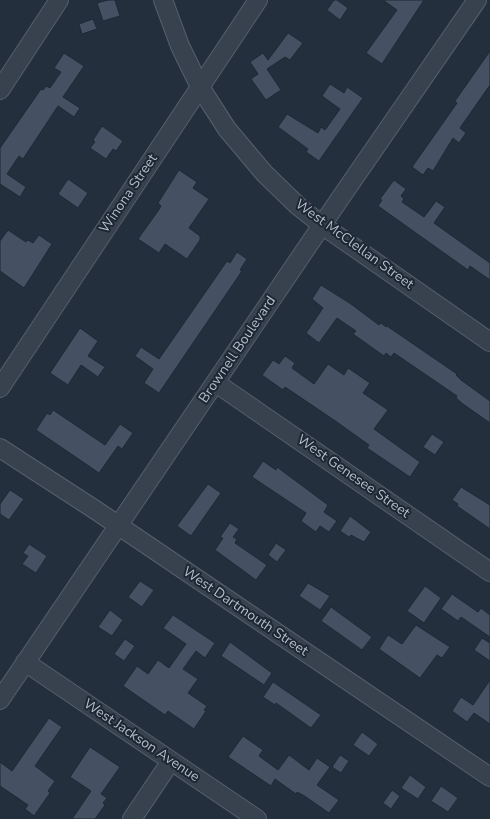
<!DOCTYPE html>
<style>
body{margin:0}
canvas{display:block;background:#242f3e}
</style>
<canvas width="490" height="819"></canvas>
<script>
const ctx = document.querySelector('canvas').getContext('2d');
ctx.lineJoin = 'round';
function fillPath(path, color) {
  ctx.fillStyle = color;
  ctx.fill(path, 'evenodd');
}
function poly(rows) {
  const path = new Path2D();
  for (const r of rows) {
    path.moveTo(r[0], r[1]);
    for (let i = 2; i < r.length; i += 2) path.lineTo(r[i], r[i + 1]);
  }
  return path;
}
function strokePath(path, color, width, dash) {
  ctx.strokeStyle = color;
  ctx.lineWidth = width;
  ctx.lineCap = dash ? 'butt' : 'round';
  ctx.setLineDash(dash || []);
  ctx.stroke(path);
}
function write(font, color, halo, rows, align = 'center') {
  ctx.font = font + ' "Nunito Sans",sans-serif';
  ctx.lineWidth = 4;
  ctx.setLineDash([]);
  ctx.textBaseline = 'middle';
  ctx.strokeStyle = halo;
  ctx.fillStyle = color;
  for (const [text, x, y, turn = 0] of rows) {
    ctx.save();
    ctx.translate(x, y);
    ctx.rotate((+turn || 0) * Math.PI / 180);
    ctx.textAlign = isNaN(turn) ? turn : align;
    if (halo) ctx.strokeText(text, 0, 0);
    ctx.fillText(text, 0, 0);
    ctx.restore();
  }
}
const building = poly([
 [108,0,115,0,120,16,103,21,97,3,108,0],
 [334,0,337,0,348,8,340,20,327,10,334,0],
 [383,0,424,0,382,64,366,53,397,10,383,0],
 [93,19,97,29,82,34,79,24,93,19],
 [288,33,303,43,290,60,285,57,267,69,281,90,266,100,251,79,258,74,250,62,263,53,268,60,288,33],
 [490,51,490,85,460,128,466,133,459,143,453,138,433,171,428,168,423,175,412,167,457,103,455,101,490,51],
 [64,53,84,66,63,97,80,108,74,117,58,106,23,159,19,156,7,174,26,187,20,197,0,184,0,148,41,89,43,90,46,86,50,88,61,72,54,68,64,53],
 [330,84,344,93,347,87,363,98,319,161,306,152,308,149,278,127,287,114,318,133,321,127,325,130,340,109,322,96,330,84],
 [102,126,123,141,116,151,113,149,106,159,90,148,95,142,93,140,102,126],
 [179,170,197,182,193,188,209,199,189,228,200,236,200,240,187,259,165,244,159,253,138,239,158,211,161,206,158,203,179,170],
 [68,179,88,193,78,208,58,194,68,179],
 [394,180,406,189,401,196,404,199,402,202,424,217,436,201,445,207,434,223,490,263,490,280,470,266,468,270,378,206,382,200,380,199,394,180],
 [8,230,26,242,28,240,33,243,39,235,52,244,24,288,0,271,0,241,8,230],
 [237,252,247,259,240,270,242,271,159,393,144,383,153,369,135,356,141,347,159,359,227,261,230,263,237,252],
 [321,285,351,304,379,325,381,323,386,327,387,326,457,374,456,375,461,380,490,401,490,423,463,404,456,398,457,396,394,353,391,357,386,353,384,356,353,334,356,331,337,318,319,343,306,333,323,308,312,299,321,285],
 [80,328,98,341,88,356,105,367,98,377,81,365,68,385,50,373,80,328],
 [285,356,295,363,292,368,314,384,328,364,344,375,348,368,370,383,363,393,388,410,374,429,420,462,410,477,367,448,369,445,334,420,285,387,283,390,262,375,273,360,279,364,285,356],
 [53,410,105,445,120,424,133,433,122,449,118,446,99,473,36,430,47,413,50,415,53,410],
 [432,434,444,442,435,455,423,447,432,434],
 [263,461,276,470,277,467,328,505,324,512,337,521,329,532,320,526,316,532,301,521,306,513,252,477,263,461],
 [208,484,221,493,191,536,177,526,208,484],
 [461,487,490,505,490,529,457,506,458,504,452,500,461,487],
 [10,490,24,499,9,520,0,514,0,504,10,490],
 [350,516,371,532,364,542,351,535,349,537,340,531,350,516],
 [230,523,239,529,233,537,237,539,235,543,267,565,256,580,215,550,223,538,220,537,230,523],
 [276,543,286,550,277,562,268,555,276,543],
 [29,544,47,556,36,573,22,564,28,556,23,553,29,544],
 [140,581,154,590,142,607,128,597,140,581],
 [308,583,330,596,320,610,299,596,308,583],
 [425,586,441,598,424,623,407,611,425,586],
 [452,594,478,612,481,608,490,615,490,637,461,617,458,621,441,609,452,594],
 [331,607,372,637,362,650,321,621,331,607],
 [110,610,123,620,112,636,98,627,110,610],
 [173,615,215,643,205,658,196,651,183,669,198,679,188,693,207,706,204,710,206,711,194,729,168,711,165,715,123,686,137,666,148,674,158,660,169,668,186,644,163,628,173,615],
 [416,625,450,647,442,658,437,655,420,678,379,649,388,635,402,644,416,625],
 [482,638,490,643,490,661,474,650,482,638],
 [125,639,135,646,124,661,114,654,125,639],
 [230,642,272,673,264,685,221,656,230,642],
 [490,680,490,724,474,713,467,722,452,711,461,697,473,705,490,680],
 [273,682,321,715,311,728,276,703,275,705,263,697,273,682],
 [49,718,62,727,35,766,55,781,48,791,50,793,34,816,25,809,28,805,0,786,0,762,12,771,49,718],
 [362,732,378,744,369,756,353,745,362,732],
 [243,736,263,750,259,756,278,770,289,755,309,770,317,758,330,767,317,785,339,800,329,813,303,795,297,792,296,794,275,779,271,786,228,757,243,736],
 [90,747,120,767,101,794,107,798,103,803,105,805,95,819,72,819,91,791,70,777,90,747],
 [340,755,349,761,341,773,332,767,340,755],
 [410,775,426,787,418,799,401,788,410,775],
 [441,786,458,798,448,812,431,801,441,786],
 [392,790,400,796,391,809,383,803,392,790]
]);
fillPath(building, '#455162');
strokePath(building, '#1f2835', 1);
const minor = poly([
 [163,0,180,46,200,87,227,129,264,173,298,206,322,225,490,342],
 [0,90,59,0],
 [216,383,490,572],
 [0,388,258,0],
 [0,448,94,509,490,777],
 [25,662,257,819],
 [0,700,339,200,477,0],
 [132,819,171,761]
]);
strokePath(minor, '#565f6c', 20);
strokePath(minor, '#38414e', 18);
write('14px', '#b4bcc9', '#1d2633', [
 ["Winona Street",129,194,-56],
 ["West McClellan Street",354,245,36],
 ["Brownell Boulevard",238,350,-56],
 ["West Genesee Street",353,477,35],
 ["West Dartmouth Street",245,612,34],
 ["West Jackson Avenue",141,741,34]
]);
</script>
